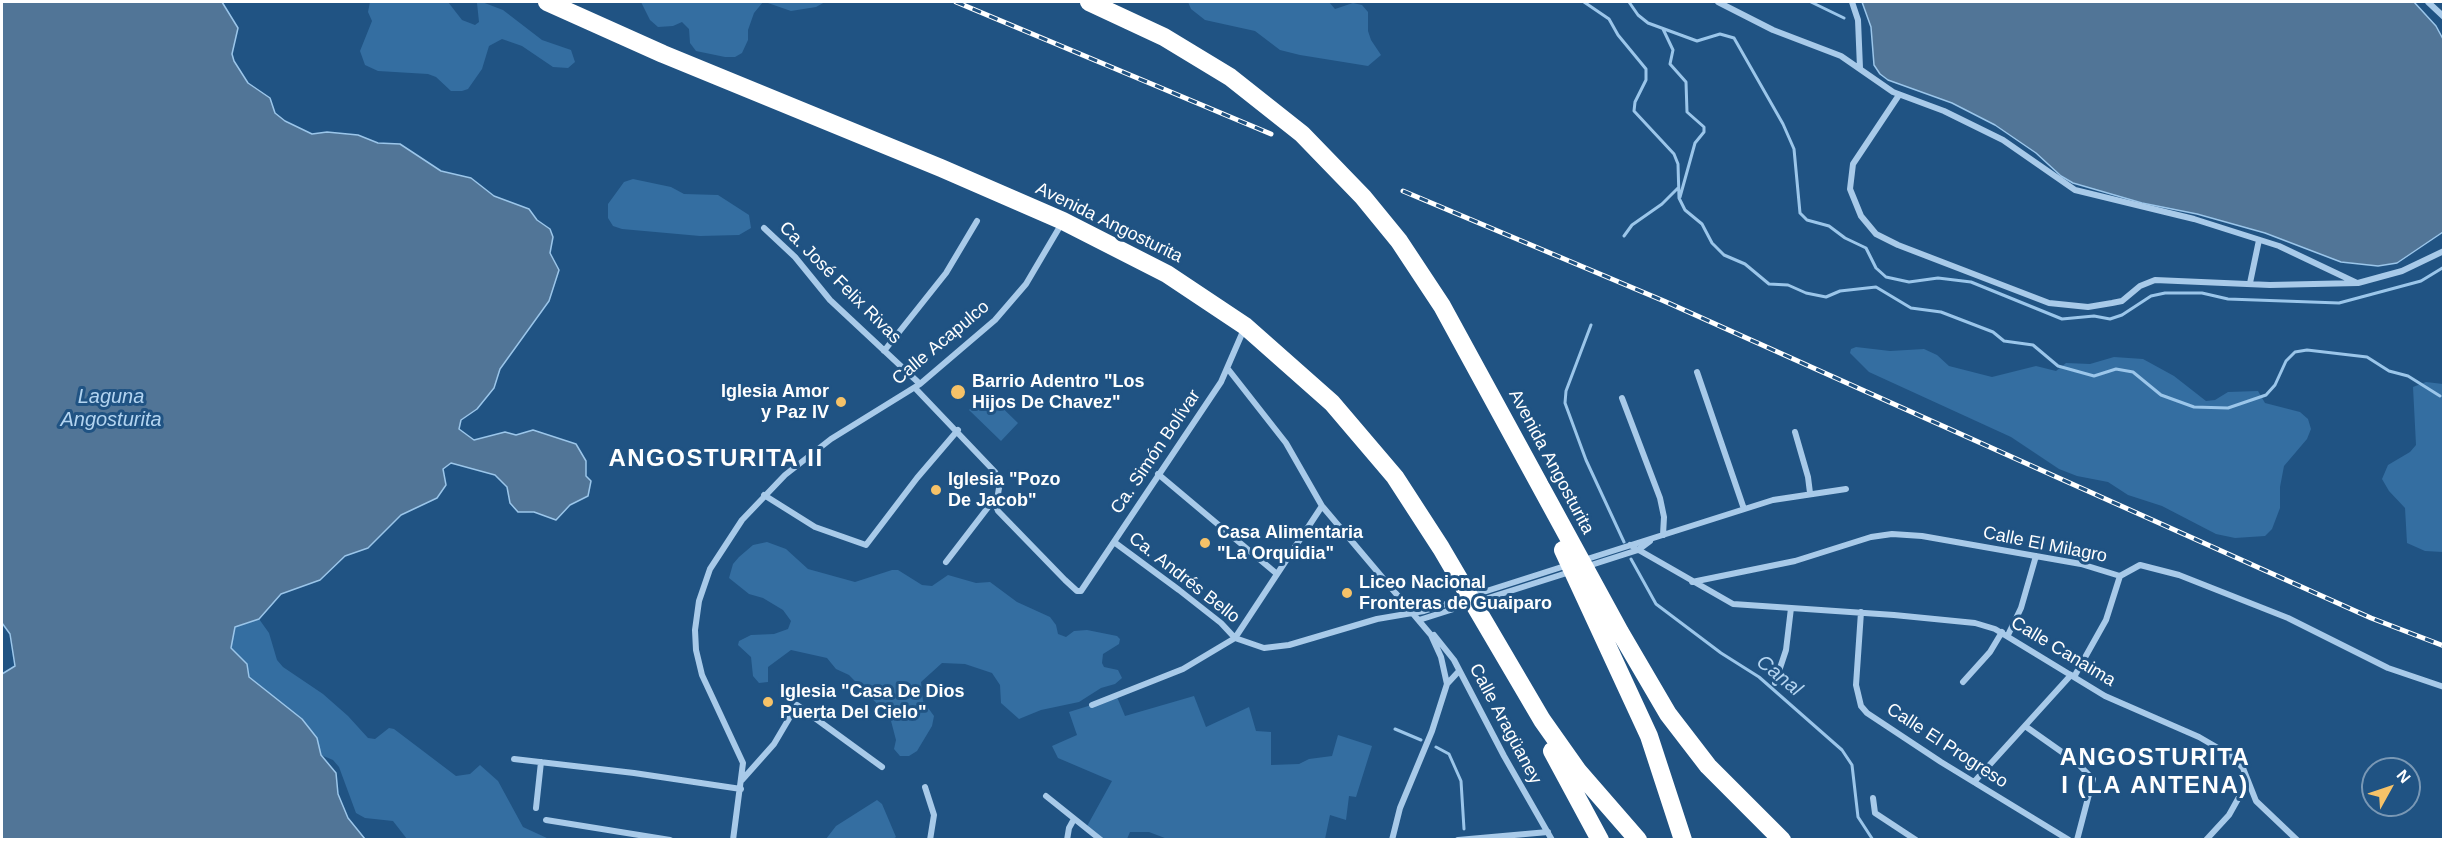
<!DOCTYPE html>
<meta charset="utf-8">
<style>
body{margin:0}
#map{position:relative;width:2445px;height:841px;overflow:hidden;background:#205383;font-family:Helvetica,sans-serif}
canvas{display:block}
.frame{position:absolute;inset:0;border:3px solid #fff;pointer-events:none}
.north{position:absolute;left:2361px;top:757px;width:60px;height:60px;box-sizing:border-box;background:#205383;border:2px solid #7998b5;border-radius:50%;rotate:50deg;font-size:16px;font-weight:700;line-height:24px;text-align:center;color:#fff}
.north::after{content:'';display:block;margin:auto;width:21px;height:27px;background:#f6c268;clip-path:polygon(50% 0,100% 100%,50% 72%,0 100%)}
</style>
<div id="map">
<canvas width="2445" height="841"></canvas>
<div class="frame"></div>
<div class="north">N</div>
</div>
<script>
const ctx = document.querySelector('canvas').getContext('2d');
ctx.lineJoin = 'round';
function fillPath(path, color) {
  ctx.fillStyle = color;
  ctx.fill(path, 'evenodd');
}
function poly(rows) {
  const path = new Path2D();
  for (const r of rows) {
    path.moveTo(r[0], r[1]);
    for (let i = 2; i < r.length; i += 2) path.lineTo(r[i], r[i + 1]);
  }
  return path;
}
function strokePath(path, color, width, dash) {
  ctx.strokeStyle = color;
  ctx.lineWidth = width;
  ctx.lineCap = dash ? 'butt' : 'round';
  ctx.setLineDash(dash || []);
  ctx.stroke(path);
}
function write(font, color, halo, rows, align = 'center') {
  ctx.font = font + ' Helvetica,sans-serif';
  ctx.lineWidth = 6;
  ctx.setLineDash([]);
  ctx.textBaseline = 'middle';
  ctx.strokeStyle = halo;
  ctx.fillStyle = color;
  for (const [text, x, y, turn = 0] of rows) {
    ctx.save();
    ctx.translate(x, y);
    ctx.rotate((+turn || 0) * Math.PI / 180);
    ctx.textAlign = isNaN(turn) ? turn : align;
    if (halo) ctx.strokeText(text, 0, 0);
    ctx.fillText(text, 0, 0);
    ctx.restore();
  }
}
fillPath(poly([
 [370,2,448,2,462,20,475,25,479,22,477,3,482,2,503,10,542,40,571,50,575,62,568,68,553,67,522,46,502,39,489,46,482,69,468,89,462,91,451,91,436,77,428,74,378,71,365,65,360,51,372,21,368,12],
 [641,2,763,2,754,13,748,30,748,40,742,53,735,57,725,57,696,51,690,43,689,29,682,22,673,26,658,27,650,20],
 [765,2,825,2,816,7,791,11],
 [1188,2,1329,2,1335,9,1353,3,1362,5,1368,12,1368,31,1371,40,1381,55,1368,66,1300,55,1280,50,1255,31,1205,20,1191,9],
 [633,179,671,187,684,194,718,195,749,215,751,228,739,235,700,236,622,229,613,226,608,218,608,204,624,182],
 [1856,347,1890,351,1924,349,1937,355,1949,366,1992,377,2036,366,2056,371,2066,363,2090,364,2114,357,2143,359,2174,376,2206,401,2215,400,2228,392,2258,391,2265,403,2300,412,2308,419,2311,429,2307,439,2284,466,2280,487,2280,508,2272,529,2265,536,2235,538,2216,534,2162,506,2128,495,2108,482,2077,476,2059,469,2011,437,1869,372,1850,353,1851,349],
 [2426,382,2443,384,2443,552,2425,551,2407,543,2405,508,2389,491,2382,479,2388,465,2410,452,2416,445,2413,387],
 [986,392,1018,423,1001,441,969,410],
 [767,542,786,549,808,569,855,582,892,570,898,570,922,585,932,586,948,575,976,583,990,582,1017,602,1050,617,1056,625,1058,634,1066,637,1074,631,1087,630,1117,636,1120,639,1119,644,1103,654,1102,663,1104,667,1118,670,1122,678,1115,684,1101,688,1079,702,1041,710,1019,719,1001,703,1000,685,992,673,965,664,942,663,921,682,923,701,934,716,932,726,917,751,909,756,900,756,894,749,896,740,890,717,849,675,836,669,827,658,791,650,768,667,768,682,759,683,753,676,751,657,738,645,739,641,751,635,774,634,788,629,791,621,783,610,763,598,749,594,729,578,733,564,739,557,753,545],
 [259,619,269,633,277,660,283,667,323,694,348,716,368,738,375,739,389,728,394,729,456,776,470,774,480,765,498,781,523,827,549,839,407,839,393,821,365,818,356,813,339,767,333,760,321,755,317,738,249,677,247,664,231,648,235,627],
 [1194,696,1206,727,1249,707,1256,731,1271,732,1271,765,1299,764,1309,759,1332,756,1338,735,1372,746,1356,797,1349,796,1346,820,1330,815,1325,839,1170,840,1149,832,1130,832,1127,839,1101,840,1086,828,1112,781,1058,758,1052,746,1077,735,1069,712,1117,697,1125,716],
 [877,800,882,804,896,837,893,839,826,839,836,826]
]), '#346ea1');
const water = poly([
 [2,2,222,2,238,28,232,54,234,61,248,83,270,98,275,113,285,121,312,134,327,132,358,135,378,143,400,144,441,171,471,178,494,196,529,209,537,220,550,229,553,237,550,253,559,270,549,301,500,369,494,388,477,409,461,420,459,429,474,440,505,432,516,435,533,430,576,444,586,461,586,476,591,481,588,496,570,505,556,520,534,512,518,512,510,503,507,487,495,475,451,463,443,469,446,485,437,498,401,515,368,548,345,556,320,580,281,594,259,619,235,627,231,648,247,664,249,677,302,719,317,738,321,755,336,773,338,794,348,818,365,839,2,839,2,674,15,666,10,634,2,623,2,2],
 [1862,2,2414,2,2436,26,2443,39,2443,232,2397,263,2378,266,2341,262,2265,233,2197,214,2142,203,2073,183,2061,176,2036,153,1995,125,1952,103,1888,80,1880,74,1874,65,1871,27,1862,2]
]);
fillPath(water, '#517597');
strokePath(water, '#9bc6ea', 1.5);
strokePath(poly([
 [1584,2,1609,19,1618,35,1646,69,1646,80,1635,102,1634,111,1674,154,1678,164,1679,198,1685,210,1702,224,1712,243,1724,255,1745,264,1769,284,1788,285,1806,293,1826,297,1840,291,1876,287,1911,308,1941,312,1993,332,2004,341,2033,345,2058,366,2094,376,2116,369,2133,372,2161,395,2194,407,2228,408,2266,395,2275,385,2286,361,2295,352,2307,350,2367,357,2389,371,2408,376,2440,396],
 [1629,2,1638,15,1648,23,1697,41,1720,34,1734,38,1783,124,1794,149,1800,213,1807,220,1829,226,1845,238,1866,248,1876,268,1886,277,1909,282,1938,278,1971,282,2062,319,2094,316,2110,319,2122,315,2151,296,2165,293,2202,293,2228,299,2339,303,2421,281,2444,267],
 [1811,2,1844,18],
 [1663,29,1673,50,1670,64,1686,82,1687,112,1704,127,1704,132,1695,143,1680,197],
 [1624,236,1632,225,1662,204,1678,188],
 [1591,325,1566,391,1565,403,1586,460,1624,542],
 [1631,559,1656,604,1721,653,1759,677,1842,750,1852,765,1858,817,1873,840],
 [1395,729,1421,740],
 [1436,747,1449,754,1461,781,1464,829]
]), '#9bc6ea', 3);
strokePath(poly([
 [1718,2,1773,30,1841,56,1893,92,1944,111,2003,140,2075,190,2194,219,2279,246,2357,283],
 [1852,2,1858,20,1860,68],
 [2428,2,2444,17],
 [1899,95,1853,164,1850,189,1861,216,1876,234,1898,245,2049,303,2088,307,2112,303,2122,301,2140,286,2155,280,2270,285,2358,283,2402,271,2444,251],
 [764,228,795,257,830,300,920,384],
 [2250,283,2259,240],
 [884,351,946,273,977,221],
 [1228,369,1286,443,1322,506,1431,635,1441,657,1447,684],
 [1697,372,1744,509],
 [915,388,995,472,1000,482,996,506,998,511,1065,580,1077,591,1081,591,1221,382,1244,329],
 [1622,398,1660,498,1664,517,1663,535],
 [1795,432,1808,477,1810,493],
 [1158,474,1277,574],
 [764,495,815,527,866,545,917,478,958,430],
 [1114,542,1179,590,1221,623,1235,638,1264,648,1289,645,1377,619,1424,611,1568,565],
 [1630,545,1733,604,1894,615,1975,623,1995,629,2105,696,2199,737,2230,755,2243,768,2256,801,2297,840],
 [1584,560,1773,500,1846,489],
 [946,562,996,497],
 [1588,566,1638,550,1650,541],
 [2120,576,2140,565,2179,575,2288,618,2388,668,2444,687],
 [1692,582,1795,561,1871,537,1892,534,1922,536,2081,564,2120,576],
 [1861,612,1856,685,1861,706,1867,713,1941,762,2069,840],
 [1419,620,1570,572],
 [1434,635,1454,660,1504,756,1552,840],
 [2008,635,2021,608,2036,556],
 [2074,677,2106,620,2120,576],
 [1963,682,1990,652,2002,632],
 [1775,683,1786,650,1791,608],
 [1092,705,1183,669,1235,638,1322,506],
 [2025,726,2076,762,2093,779,2077,840],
 [514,759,634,773,741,789],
 [742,780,774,744,797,705,882,767],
 [1974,782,2071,675],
 [925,787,934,815,930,840],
 [1046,796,1101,840],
 [1873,798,1875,813,1916,840],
 [536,808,541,762],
 [546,820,670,840],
 [733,840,743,763,702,675,696,650,695,630,699,601,710,569,742,520,785,475,831,439,920,384,995,320,1026,284,1062,223],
 [1067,840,1069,828,1074,819],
 [1392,840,1400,808,1432,731,1447,684,1459,671],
 [1458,840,1548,832],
 [2206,840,2229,815,2248,781]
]), '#a8cae9', 6);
strokePath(poly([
 [547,2,663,54,941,168,1063,221,1167,274,1245,326,1332,403,1395,477,1441,548,1542,720,1578,771,1638,840],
 [1089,2,1164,37,1230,77,1302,134,1363,197,1399,241,1442,306,1620,632,1668,714,1708,766,1782,840],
 [1563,550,1649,736,1683,840],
 [1552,751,1600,840]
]), '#fff', 18);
const rail = poly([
 [956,2,1271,134],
 [1403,191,1664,301,2371,618,2444,646]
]);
strokePath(rail, '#fff', 5);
strokePath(rail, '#205383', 3, [9]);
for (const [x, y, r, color] of [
 [958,392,8,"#f6c268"],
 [841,402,6,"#f6c268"],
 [936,490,6,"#f6c268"],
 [1205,543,6,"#f6c268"],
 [1347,593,6,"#f6c268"],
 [768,702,6,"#f6c268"]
]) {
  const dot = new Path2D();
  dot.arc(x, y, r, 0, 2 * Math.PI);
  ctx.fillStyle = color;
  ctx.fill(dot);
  strokePath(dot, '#205383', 2);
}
write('18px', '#fff', '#205383', [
 ["Avenida Angosturita",1109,223,26],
 ["Ca. José Felix Rivas",840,283,45],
 ["Calle Acapulco",941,343,-40],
 ["Ca. Simón Bolívar",1156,452,-56],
 ["Avenida Angosturita",1551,462,62],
 ["Calle El Milagro",2045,545,11],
 ["Ca. Andrés Bello",1184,578,38],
 ["Calle Canaima",2063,652,31],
 ["Calle Aragüaney",1505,724,62],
 ["Calle El Progreso",1947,746,33]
]);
write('bold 18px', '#fff', '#205383', [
 ["Barrio Adentro \"Los",972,382],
 ["Hijos De Chavez\"",972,403],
 ["Iglesia Amor",829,392,"right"],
 ["y Paz IV",829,413,"right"],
 ["Iglesia \"Pozo",948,480],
 ["De Jacob\"",948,501],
 ["Casa Alimentaria",1217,533],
 ["\"La Orquidia\"",1217,554],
 ["Liceo Nacional",1359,583],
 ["Fronteras de Guaiparo",1359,604],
 ["Iglesia \"Casa De Dios",780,692],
 ["Puerta Del Cielo\"",780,713]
], 'left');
write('italic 20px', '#b3d4f0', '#205383', [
 ["Laguna",111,397],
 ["Angosturita",111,420],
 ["Canal",1779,676,39]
]);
ctx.letterSpacing = '1.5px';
write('bold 24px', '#fff', '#205383', [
 ["ANGOSTURITA II",716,459],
 ["ANGOSTURITA",2155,758],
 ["I (LA ANTENA)",2155,786]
]);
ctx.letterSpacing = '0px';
</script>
